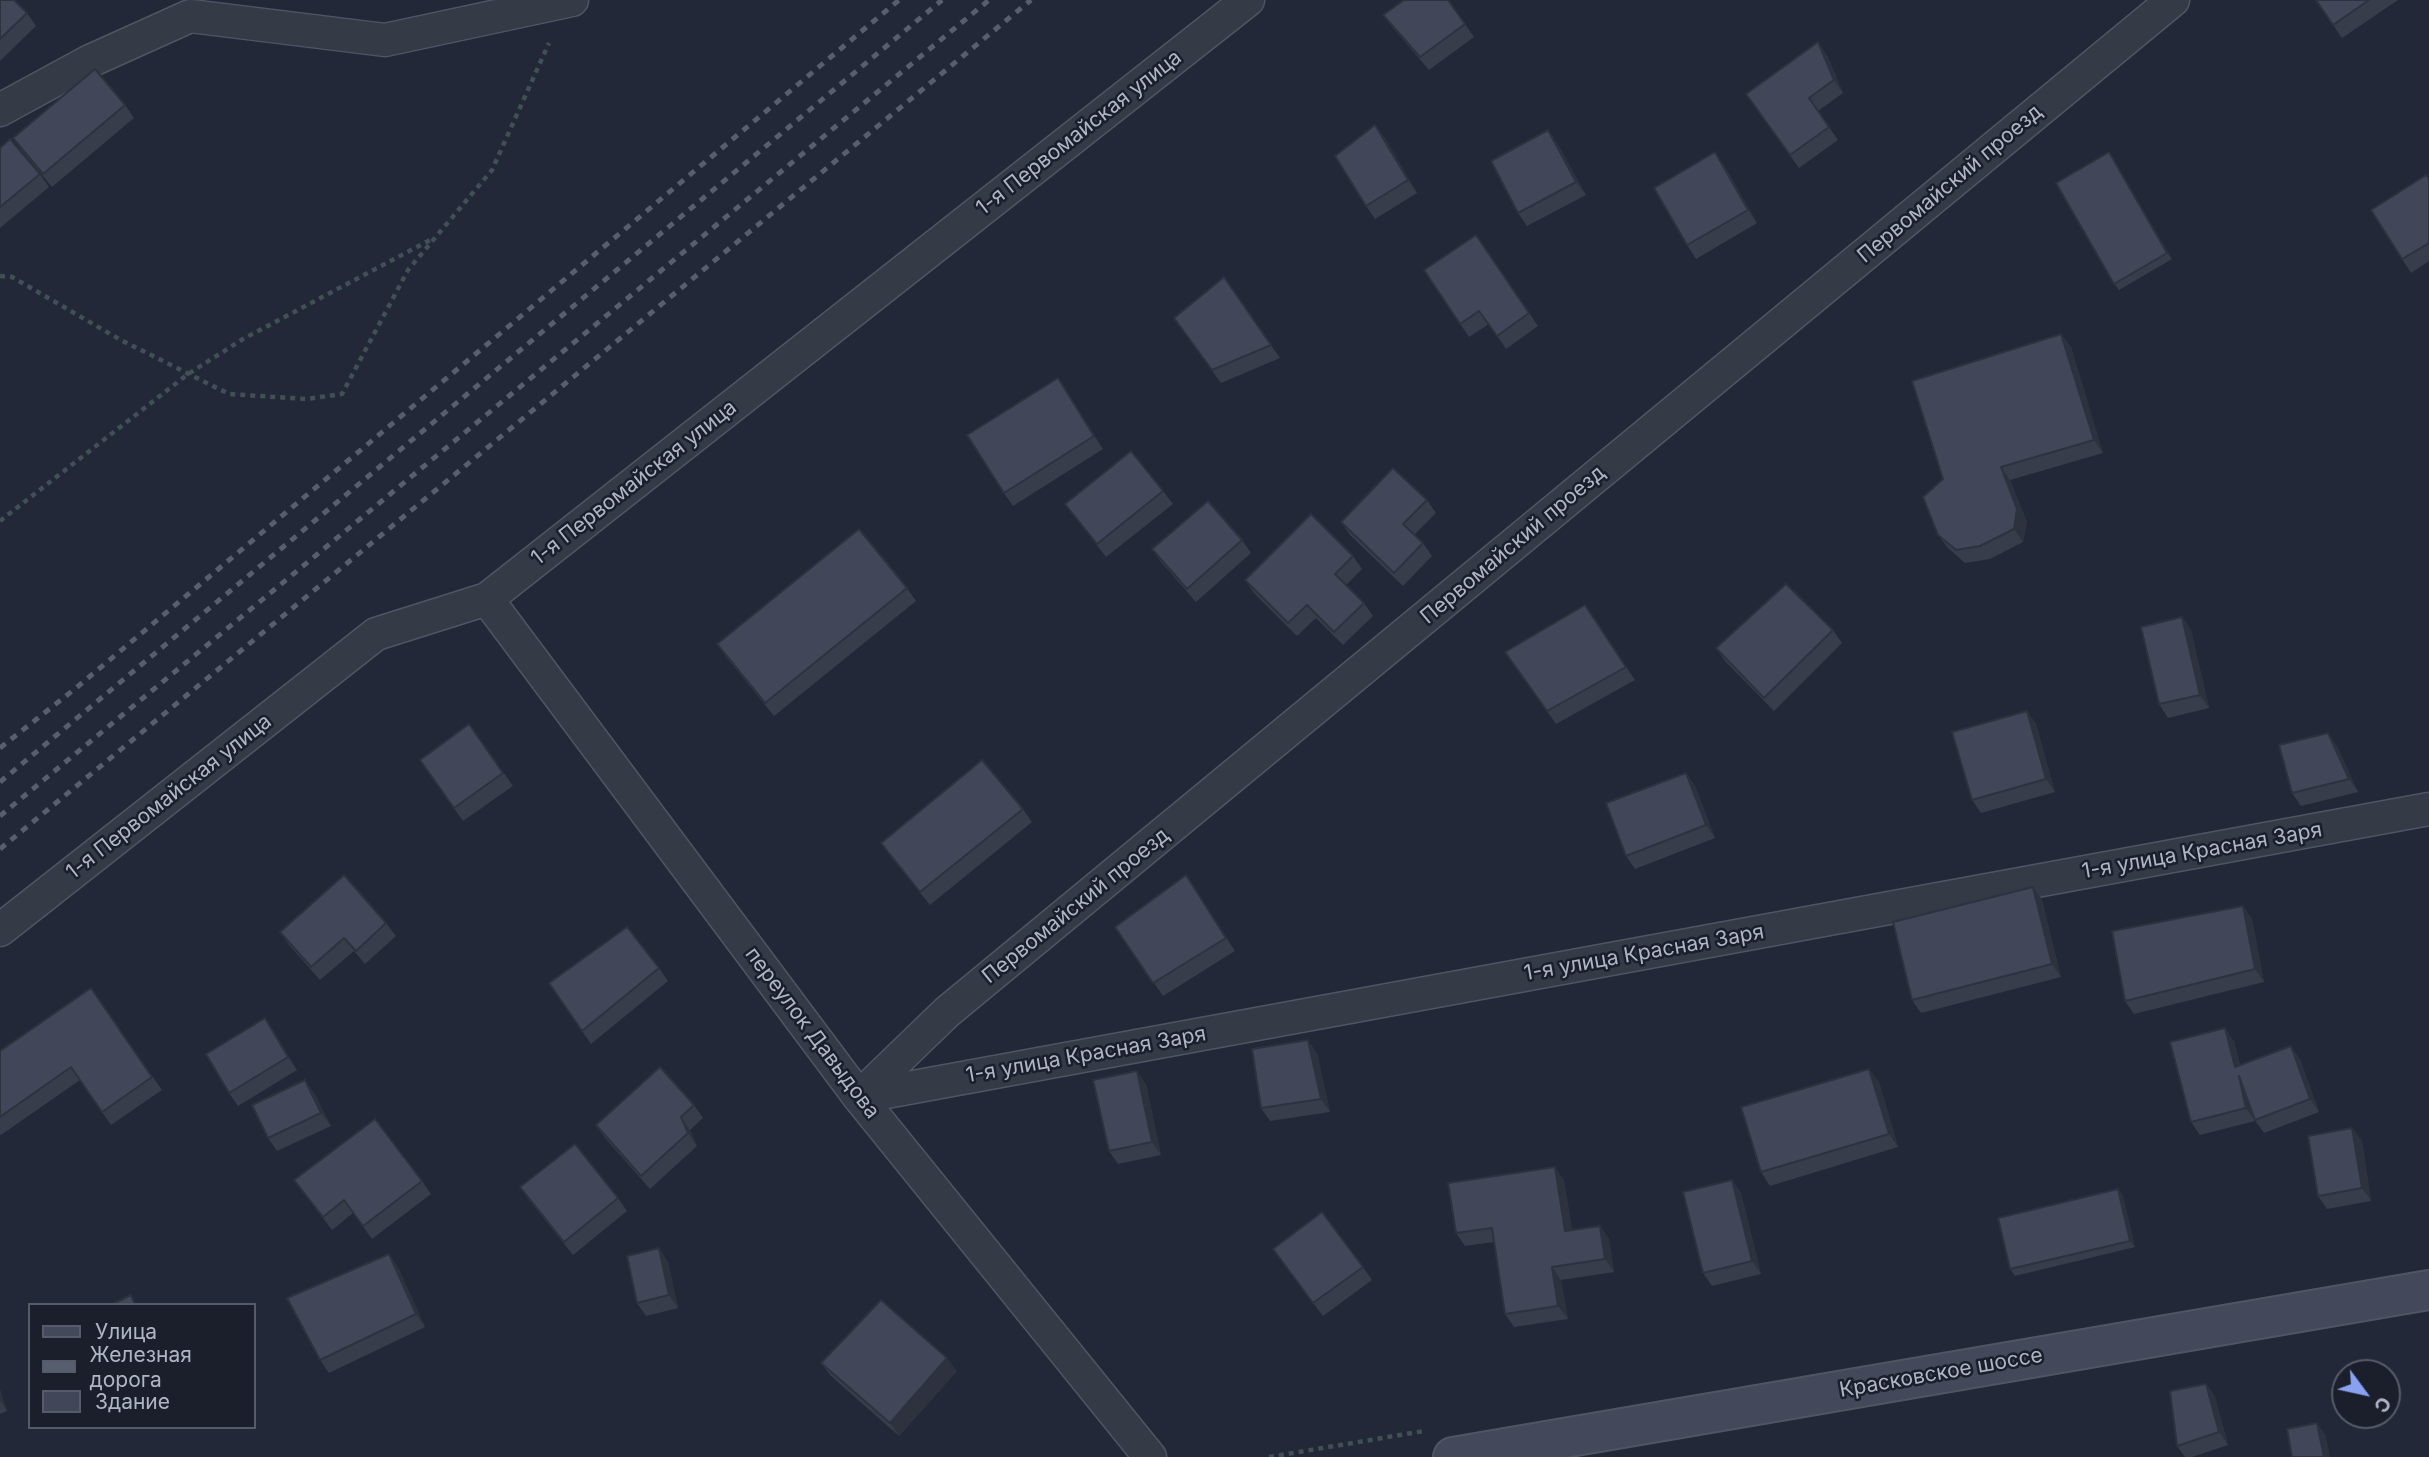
<!DOCTYPE html>
<meta charset="utf-8">
<style>
body{margin:0}
#map{position:relative;width:2429px;height:1457px;overflow:hidden;background:#222837;font-family:Inter,sans-serif}
canvas{display:block}
.legend{position:absolute;left:28px;top:1303px;width:228px;height:126px;box-sizing:border-box;background:#1b1f2c;border:2px solid #575b69;margin:0;padding:9px 12px;list-style:none;font-size:21px;color:#b0b5c4}
.legend li{display:flex;align-items:center;gap:14px;height:35px}
.legend b{width:35px;border:2px solid #575b69}
.north{position:absolute;left:2331px;top:1359px;width:70px;height:70px;box-sizing:border-box;background:#1b1f2c;border:2px solid #575b69;border-radius:50%;rotate:123deg;font-size:19px;font-weight:700;line-height:28px;text-align:center;color:#b0b5c4}
.north::after{content:'';display:block;margin:auto;width:24px;height:32px;background:#88a2f1;clip-path:polygon(50% 0,100% 100%,50% 72%,0 100%)}
</style>
<div id="map">
<canvas width="2429" height="1457"></canvas>
<ul class="legend">
<li><b style="height:9px;background:#43495a"></b>Улица</li>
<li><b style="height:9px;background:#575e6e"></b>Железная дорога</li>
<li><b style="height:19px;background:#414758"></b>Здание</li>
</ul>
<div class="north">С</div>
</div>
<script>
const ctx = document.querySelector('canvas').getContext('2d');
ctx.lineJoin = 'round';
function poly(rows) {
  const path = new Path2D();
  for (const r of rows) {
    path.moveTo(r[0], r[1]);
    for (let i = 2; i < r.length; i += 2) path.lineTo(r[i], r[i + 1]);
  }
  return path;
}
function strokePath(path, color, width, dash) {
  ctx.strokeStyle = color;
  ctx.lineWidth = width;
  ctx.lineCap = dash ? 'butt' : 'round';
  ctx.setLineDash(dash || []);
  ctx.stroke(path);
}
function fillPath(path, color) {
  ctx.fillStyle = color;
  ctx.fill(path, 'evenodd');
}
function write(font, color, halo, rows, align = 'center') {
  ctx.font = font + ' Inter,sans-serif';
  ctx.lineWidth = 5;
  ctx.setLineDash([]);
  ctx.textBaseline = 'middle';
  ctx.strokeStyle = halo;
  ctx.fillStyle = color;
  for (const [text, x, y, turn = 0] of rows) {
    ctx.save();
    ctx.translate(x, y);
    ctx.rotate((+turn || 0) * Math.PI / 180);
    ctx.textAlign = isNaN(turn) ? turn : align;
    if (halo) ctx.strokeText(text, 0, 0);
    ctx.fillText(text, 0, 0);
    ctx.restore();
  }
}
const street = poly([
 [0,110,88,62,190,16,385,40,572,0],
 [487,599,859,1097,1150,1457],
 [0,930,376,634,487,599,1248,0],
 [859,1097,947,1012,2173,0],
 [859,1097,2429,809]
]);
const secondary = poly([
 [1453,1457,2429,1290]
]);
strokePath(street, '#505562', 35);
strokePath(secondary, '#505562', 42);
strokePath(poly([
 [0,276,12,277,119,339,229,394,306,399,342,394,408,270,492,170,549,43],
 [0,521,188,374,243,339,432,239],
 [1269,1457,1424,1431]
]), '#415055', 4.5, [5, 5]);
strokePath(street, '#353a47', 32);
strokePath(secondary, '#43495a', 38);
strokePath(poly([
 [0,748,76,688,899,0],
 [0,782,942,0],
 [0,816,989,0],
 [0,849,1031,0]
]), '#575e6e', 5, [7, 7]);
fillPath(poly([
 [0,0,27,13,36,26,0,61],
 [1448,0,1474,37,1429,70,1393,28,1383,15],
 [2316,0,2398,0,2342,38],
 [1827,55,1843,93,1818,111,1838,140,1799,168,1746,94],
 [125,105,134,118,52,187,22,151,13,138],
 [1375,125,1385,138,1417,193,1375,219,1366,206],
 [1557,143,1586,195,1527,226,1518,213],
 [0,148,40,174,49,187,0,228],
 [1715,152,1724,165,1757,223,1696,259,1687,245],
 [2113,159,2172,259,2119,290,2114,284],
 [2429,179,2429,261,2411,273,2402,259],
 [1476,235,1538,326,1506,349,1489,324,1469,337,1424,270],
 [1224,277,1280,358,1221,383,1183,331],
 [2061,334,2071,347,2103,453,2010,480,2027,522,2023,542,1990,559,1965,563,1948,548,1938,535,1943,479],
 [1058,378,1103,449,1013,506,1004,493],
 [1163,491,1173,504,1106,557,1065,504],
 [1427,500,1436,513,1414,535,1423,543,1432,556,1403,586,1350,535,1341,522],
 [1242,540,1251,553,1196,602,1161,562,1152,549],
 [1353,556,1362,569,1346,585,1364,603,1373,616,1343,645,1316,618,1297,636,1254,593,1245,580],
 [907,588,916,601,774,716,726,657,717,644],
 [1585,605,1635,680,1556,724,1505,652],
 [2182,617,2191,630,2209,708,2168,718,2159,704],
 [1833,630,1842,643,1774,711,1725,661,1716,648],
 [2027,711,2036,724,2055,792,1981,813,1972,800],
 [469,724,513,786,463,821,420,760],
 [2337,746,2358,792,2301,806,2292,793],
 [1686,773,1695,786,1715,838,1635,869,1626,856],
 [1023,809,1032,822,930,905,890,856,881,843],
 [2033,887,2042,900,2061,977,1921,1013,1912,1000],
 [1195,888,1235,951,1163,996,1115,927],
 [2243,906,2252,919,2264,982,2134,1014,2125,1001],
 [386,923,396,936,365,964,354,951,320,980,289,945,280,932],
 [659,968,668,981,591,1044,549,983],
 [91,988,162,1090,111,1125,80,1080,1,1135,0,1134,0,1051],
 [265,1018,297,1070,238,1106,229,1093],
 [2234,1041,2240,1065,2300,1059,2319,1112,2264,1133,2254,1119,2255,1121,2200,1135,2191,1122],
 [1317,1053,1330,1112,1270,1121,1261,1108],
 [1879,1082,1898,1147,1770,1186,1761,1172],
 [1146,1084,1161,1155,1118,1164,1109,1151],
 [314,1093,331,1126,277,1151,268,1138],
 [694,1105,703,1118,690,1130,697,1146,650,1189,605,1138,596,1125],
 [2352,1128,2362,1141,2371,1201,2327,1209,2318,1196],
 [294,1180,422,1181,431,1194,372,1239,353,1213,332,1230],
 [1564,1180,1572,1230,1600,1226,1609,1239,1614,1272,1561,1280,1568,1319,1514,1327,1505,1314,1494,1242,1465,1246,1456,1233],
 [1732,1180,1741,1193,1761,1274,1712,1286,1703,1273],
 [520,1187,618,1198,627,1211,573,1255,529,1200],
 [2118,1189,2123,1196,2135,1247,2015,1276,2010,1269],
 [659,1248,668,1262,678,1308,646,1316,637,1303],
 [1282,1262,1363,1267,1372,1280,1323,1316],
 [398,1267,425,1327,329,1373,320,1360],
 [821,1363,957,1371,899,1436,831,1376],
 [2206,1384,2215,1397,2228,1445,2192,1457,2185,1457,2177,1446],
 [0,1390,7,1411,0,1414]
]), '#383d4c');
fillPath(poly([
 [1818,42,1827,55,1843,93,1834,80],
 [1375,125,1385,138,1417,193,1408,180],
 [1548,130,1557,143,1586,195,1576,182],
 [1715,152,1724,165,1757,223,1748,210],
 [2109,152,2113,159,2172,259,2167,253],
 [2061,334,2071,347,2103,453,2094,440],
 [1058,378,1067,391,1103,449,1094,436],
 [2001,467,2010,480,2027,522,2023,542,2014,529],
 [2182,617,2191,630,2209,708,2200,695],
 [2027,711,2036,724,2055,792,2046,779],
 [2328,733,2337,746,2358,792,2349,779],
 [1686,773,1695,786,1715,838,1706,825],
 [1186,875,1195,888,1235,951,1226,938],
 [2033,887,2042,900,2061,977,2052,964],
 [2243,906,2252,919,2264,982,2255,969],
 [265,1018,274,1031,297,1070,288,1057],
 [2225,1028,2234,1041,2244,1080,2235,1067],
 [1308,1040,1317,1053,1330,1112,1321,1099],
 [2291,1046,2300,1059,2319,1112,2310,1099],
 [1869,1069,1879,1082,1898,1147,1889,1134],
 [1137,1071,1146,1084,1161,1155,1152,1142],
 [2239,1076,2248,1089,2255,1121,2246,1108],
 [305,1080,314,1093,331,1126,321,1113],
 [681,1117,690,1130,697,1146,688,1133],
 [2352,1128,2362,1141,2371,1201,2362,1188],
 [1555,1167,1564,1180,1574,1244,1565,1231],
 [1732,1180,1741,1193,1761,1274,1752,1261],
 [2118,1189,2123,1196,2135,1247,2130,1241],
 [1600,1226,1609,1239,1614,1272,1605,1259],
 [659,1248,668,1262,678,1308,669,1295],
 [389,1254,398,1267,425,1327,416,1314],
 [1552,1267,1561,1280,1568,1319,1558,1306],
 [947,1358,957,1371,899,1436,890,1423],
 [2206,1384,2215,1397,2228,1445,2219,1432],
 [0,1390,7,1411,0,1401],
 [2317,1423,2326,1436,2330,1457,2324,1457]
]), '#2e323e');
const building = poly([
 [0,0,14,0,27,13,0,39,0,0],
 [1404,0,1448,0,1465,24,1420,57,1383,15,1404,0],
 [2316,0,2369,0,2333,25,2316,0],
 [1818,42,1834,80,1809,98,1829,127,1790,155,1746,94,1818,42],
 [95,69,125,105,43,174,13,138,95,69],
 [1375,125,1408,180,1366,206,1335,156,1375,125],
 [1548,130,1576,182,1518,213,1491,161,1548,130],
 [10,139,40,174,0,207,0,148,10,139],
 [1715,152,1748,210,1687,245,1654,188,1715,152],
 [2109,152,2167,253,2114,284,2056,183,2109,152],
 [2426,175,2429,179,2429,243,2402,259,2371,210,2426,175],
 [1476,235,1529,313,1497,336,1479,311,1460,324,1424,270,1476,235],
 [1224,277,1271,345,1212,370,1174,318,1224,277],
 [2061,334,2094,440,2001,467,2017,509,2014,529,1980,546,1956,550,1938,535,1923,497,1943,479,1912,381,2061,334],
 [1058,378,1094,436,1004,493,967,435,1058,378],
 [1131,451,1163,491,1097,544,1065,504,1131,451],
 [1393,468,1427,500,1403,524,1423,543,1394,573,1341,522,1393,468],
 [1208,501,1242,540,1187,589,1152,549,1208,501],
 [1311,514,1353,556,1335,574,1364,603,1334,632,1307,605,1288,623,1245,580,1311,514],
 [859,529,907,588,765,703,717,644,859,529],
 [1786,584,1833,630,1764,698,1716,648,1786,584],
 [1585,605,1626,667,1547,711,1505,652,1585,605],
 [2182,617,2200,695,2159,704,2141,627,2182,617],
 [2027,711,2046,779,1972,800,1952,732,2027,711],
 [469,724,503,773,454,808,420,760,469,724],
 [2328,733,2349,779,2292,793,2279,745,2328,733],
 [982,760,1023,809,920,892,881,843,982,760],
 [1686,773,1706,825,1626,856,1606,803,1686,773],
 [344,875,386,923,356,951,344,938,311,967,280,932,344,875],
 [1186,875,1226,938,1153,983,1115,927,1186,875],
 [2033,887,2052,964,1912,1000,1893,922,2033,887],
 [2243,906,2255,969,2125,1001,2112,931,2243,906],
 [627,927,659,968,582,1031,549,983,627,927],
 [91,988,152,1077,102,1112,71,1067,0,1117,0,1051,91,988],
 [265,1018,288,1057,229,1093,206,1054,265,1018],
 [2225,1028,2235,1067,2291,1046,2310,1099,2255,1120,2239,1076,2246,1108,2191,1122,2170,1042,2225,1028],
 [1308,1040,1321,1099,1261,1108,1252,1049,1308,1040],
 [660,1067,694,1105,681,1117,688,1133,641,1176,596,1125,660,1067],
 [1869,1069,1889,1134,1761,1172,1741,1107,1869,1069],
 [1137,1071,1152,1142,1109,1151,1093,1080,1137,1071],
 [305,1080,321,1113,268,1138,252,1105,305,1080],
 [375,1119,422,1181,363,1226,344,1200,323,1217,294,1180,375,1119],
 [2352,1128,2362,1188,2318,1196,2308,1136,2352,1128],
 [575,1144,618,1198,564,1242,520,1187,575,1144],
 [1555,1167,1565,1231,1600,1226,1605,1259,1552,1267,1558,1306,1505,1314,1492,1228,1456,1233,1448,1183,1555,1167],
 [1732,1180,1752,1261,1703,1273,1683,1192,1732,1180],
 [2118,1189,2130,1241,2010,1269,1998,1218,2118,1189],
 [1322,1212,1363,1267,1313,1303,1273,1249,1322,1212],
 [659,1248,669,1295,637,1303,627,1256,659,1248],
 [389,1254,416,1314,320,1360,287,1298,389,1254],
 [131,1295,135,1305,111,1305,131,1295],
 [881,1300,947,1358,890,1423,821,1363,881,1300],
 [2206,1384,2219,1432,2177,1446,2170,1391,2206,1384],
 [2317,1423,2324,1457,2292,1457,2287,1429,2317,1423]
]);
fillPath(building, '#414758');
strokePath(building, '#2e323e', 2);
write('21px', '#b0b5c4', '#1b1f2c', [
 ["1-я Первомайская улица",1079,133,-38],
 ["Первомайский проезд",1950,184,-40],
 ["1-я Первомайская улица",634,483,-38],
 ["Первомайский проезд",1513,545,-40],
 ["1-я Первомайская улица",169,797,-38],
 ["1-я улица Красная Заря",2202,851,-10],
 ["Первомайский проезд",1076,906,-39],
 ["1-я улица Красная Заря",1644,953,-10],
 ["переулок Давыдова",812,1033,53],
 ["1-я улица Красная Заря",1086,1055,-10],
 ["Красковское шоссе",1941,1373,-10]
]);
</script>
